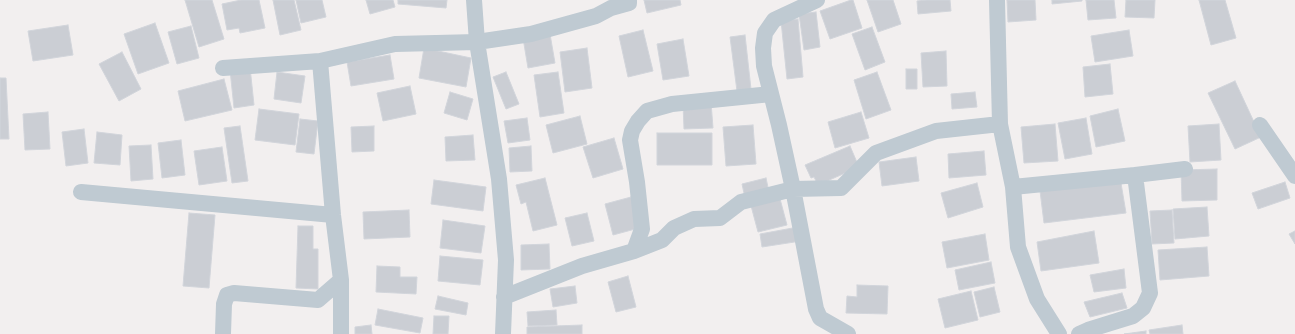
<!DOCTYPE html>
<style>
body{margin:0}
canvas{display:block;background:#f2efef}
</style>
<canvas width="1295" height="334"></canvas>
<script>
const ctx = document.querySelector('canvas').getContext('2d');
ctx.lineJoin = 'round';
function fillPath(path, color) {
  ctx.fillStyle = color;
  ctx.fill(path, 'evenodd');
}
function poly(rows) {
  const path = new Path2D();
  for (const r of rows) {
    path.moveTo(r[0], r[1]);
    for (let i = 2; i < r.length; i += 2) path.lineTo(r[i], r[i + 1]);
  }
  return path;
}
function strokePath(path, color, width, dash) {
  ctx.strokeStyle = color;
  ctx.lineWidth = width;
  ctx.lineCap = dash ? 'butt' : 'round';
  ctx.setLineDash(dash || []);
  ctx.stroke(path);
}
const building = poly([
 [185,0,212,0,224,39,199,47,185,0],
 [241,0,259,0,265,28,240,33,239,28,227,30,222,4,241,0],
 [273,0,294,0,301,30,280,35,273,0],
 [296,0,322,0,326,17,301,23,296,0],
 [366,0,393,0,395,7,370,14,366,0],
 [398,0,447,0,446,8,398,4,398,0],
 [644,0,680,0,681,5,647,13,644,0],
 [851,0,853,0,862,28,830,39,820,11,851,0],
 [867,0,893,0,901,24,878,32,867,0],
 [926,0,950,0,951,11,918,14,917,1,926,0],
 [1007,0,1035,0,1036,20,1008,22,1007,0],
 [1052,0,1082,0,1082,1,1052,4,1052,0],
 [1086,0,1114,0,1116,18,1088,20,1086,0],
 [1126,0,1155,0,1154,18,1125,17,1126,0],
 [1199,0,1225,0,1236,38,1211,45,1199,0],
 [816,12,820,47,804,50,799,14,816,12],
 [798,19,803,77,787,79,781,21,798,19],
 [155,23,169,63,138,74,124,34,155,23],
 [68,25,73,55,33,61,28,31,68,25],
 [191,26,199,58,177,64,168,32,191,26],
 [872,27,885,62,865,70,852,34,872,27],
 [643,30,653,71,628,77,619,36,643,30],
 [1129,30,1133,56,1095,62,1091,36,1129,30],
 [550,34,555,63,528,68,523,38,550,34],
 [745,35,751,89,737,91,730,37,745,35],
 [683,39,689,76,663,80,657,44,683,39],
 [424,48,471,58,466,87,419,78,424,48],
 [587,48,592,88,565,92,560,52,587,48],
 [946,51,947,86,923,87,921,53,946,51],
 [122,52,141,89,119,101,99,64,122,52],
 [390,55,394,79,351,86,347,62,390,55],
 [1110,64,1113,94,1085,97,1083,67,1110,64],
 [250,67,254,105,234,108,230,70,250,67],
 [906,69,917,69,917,89,906,89,906,69],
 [277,72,305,76,301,103,274,99,277,72],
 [506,72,519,104,506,109,493,77,506,72],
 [558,72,564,113,540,117,534,75,558,72],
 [877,72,891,110,866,119,854,80,877,72],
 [0,78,6,78,9,139,0,139,0,78],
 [224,79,232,110,185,121,178,91,224,79],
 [1235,81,1261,137,1235,149,1208,93,1235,81],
 [410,86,416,114,383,121,377,93,410,86],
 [450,92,473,99,467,120,444,113,450,92],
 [975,92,977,107,952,109,951,94,975,92],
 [711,102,713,128,684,129,683,104,711,102],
 [259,109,299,114,295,145,255,140,259,109],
 [1118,109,1125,141,1096,147,1090,116,1118,109],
 [48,112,50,149,25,150,23,114,48,112],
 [861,112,869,138,835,148,828,122,861,112],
 [580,116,587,144,553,153,546,125,580,116],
 [527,118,530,140,508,143,504,121,527,118],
 [1086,118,1092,154,1065,159,1058,123,1086,118],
 [300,119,318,121,314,154,296,152,300,119],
 [1055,124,1058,161,1024,163,1021,127,1055,124],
 [1219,124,1221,160,1190,162,1188,126,1219,124],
 [753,125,756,164,726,166,723,127,753,125],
 [240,126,248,181,232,183,224,128,240,126],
 [374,126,374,151,352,152,351,127,374,126],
 [84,129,88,163,66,166,62,132,84,129],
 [97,132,122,135,120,165,94,163,97,132],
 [657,133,712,133,712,165,657,165,657,133],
 [473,135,475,160,446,161,445,137,473,135],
 [614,138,623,169,593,178,583,147,614,138],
 [181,140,185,175,162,178,158,143,181,140],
 [151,145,153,179,131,181,129,146,151,145],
 [531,146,532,171,510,172,509,148,531,146],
 [850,146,859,167,818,185,814,177,811,178,805,165,850,146],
 [222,147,227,181,199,185,194,151,222,147],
 [984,151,986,175,949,178,948,154,984,151],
 [916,157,919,181,882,186,879,162,916,157],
 [1217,169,1217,200,1182,201,1181,170,1217,169],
 [545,178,557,225,533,231,526,202,521,204,516,185,545,178],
 [766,178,769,192,745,198,742,184,766,178],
 [434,180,486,187,483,211,431,204,434,180],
 [1285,182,1290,198,1258,209,1252,193,1285,182],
 [977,183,983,207,948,218,941,193,977,183],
 [1121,183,1126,213,1044,223,1040,191,1121,183],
 [779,195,787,225,758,232,750,202,779,195],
 [631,197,639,228,613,235,605,204,631,197],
 [1207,207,1209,236,1175,239,1173,209,1207,207],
 [409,210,410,237,364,239,363,212,409,210],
 [1172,210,1174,243,1152,244,1150,211,1172,210],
 [189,213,215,215,209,288,183,286,189,213],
 [587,213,594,241,572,246,565,218,587,213],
 [443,220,485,226,481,253,440,248,443,220],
 [298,226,313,226,313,249,318,249,318,289,296,288,298,226],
 [798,227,801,241,762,247,760,234,798,227],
 [1094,231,1099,263,1041,271,1037,242,1094,231],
 [1295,231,1295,244,1289,234,1295,231],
 [985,234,989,260,947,268,942,242,985,234],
 [549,244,550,269,521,270,521,245,549,244],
 [1207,247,1209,276,1160,280,1158,250,1207,247],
 [440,256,483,260,480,285,438,281,440,256],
 [991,262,995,283,959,290,955,270,991,262],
 [377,266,400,267,400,277,417,277,416,294,376,292,377,266],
 [1124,269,1126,288,1094,292,1090,275,1124,269],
 [628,276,636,307,616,312,608,282,628,276],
 [857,285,888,286,887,314,846,313,847,296,857,297,857,285],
 [575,286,577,303,553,307,550,289,575,286],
 [994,287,1000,312,980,317,974,292,994,287],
 [971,291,978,320,945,328,938,299,971,291],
 [1122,293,1127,308,1090,317,1084,302,1122,293],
 [438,296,468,303,466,315,435,309,438,296],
 [378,309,423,318,420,333,375,325,378,309],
 [556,310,557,325,528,326,527,312,556,310],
 [434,316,449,316,448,334,433,334,434,316],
 [371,325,372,334,355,334,355,327,371,325],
 [582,325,582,334,527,334,527,327,582,325],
 [1182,325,1183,334,1150,334,1149,330,1182,325],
 [1146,331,1146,334,1124,334,1146,331]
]);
fillPath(building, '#cbced4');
strokePath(building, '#d2d5db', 1);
strokePath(poly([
 [474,0,477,42,499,179,506,260,503,334],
 [817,0,774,20,765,33,763,48,764,66,779,125,793,189,816,309,820,318,848,334],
 [997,0,1000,124,1013,187,1018,247,1037,299,1059,334],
 [223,68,320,61],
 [1260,125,1295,176],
 [1013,187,1135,175,1185,169],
 [81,192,333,215],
 [634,251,642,229,637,182,630,140,632,131,638,121,647,111,672,104,771,94],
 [504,297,582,266,634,251,662,240,674,228,694,219,720,218,741,202,793,189,841,188,876,153,936,131,1000,124],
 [223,334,224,304,227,295,234,293,318,300,341,280],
 [341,334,341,280,333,215,320,61,395,44,477,42,531,34,596,16,611,8,629,3,629,0],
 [1079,334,1088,330,1133,316,1143,308,1150,293,1135,175]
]), '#bfcad2', 16);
</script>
